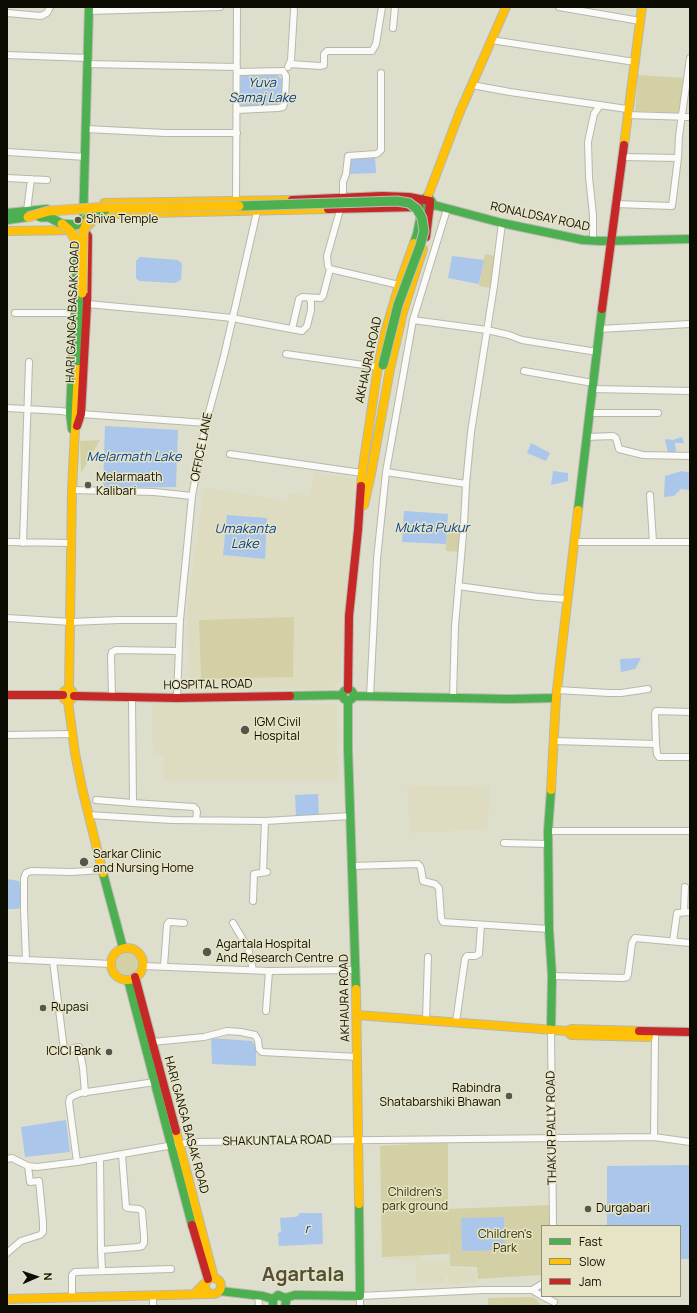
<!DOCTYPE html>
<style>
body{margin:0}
#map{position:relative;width:697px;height:1313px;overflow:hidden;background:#dedecd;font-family:Manrope,sans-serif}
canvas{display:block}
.frame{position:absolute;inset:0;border:8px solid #0d0c03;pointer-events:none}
.legend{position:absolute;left:541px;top:1225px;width:140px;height:72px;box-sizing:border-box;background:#e6e4c5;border:1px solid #8f8e77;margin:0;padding:5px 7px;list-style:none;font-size:12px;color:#0d0c03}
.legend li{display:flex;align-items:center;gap:8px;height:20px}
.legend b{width:20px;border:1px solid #8f8e77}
.north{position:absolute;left:16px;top:1257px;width:40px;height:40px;-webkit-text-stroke:3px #e6e4c5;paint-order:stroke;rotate:88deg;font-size:11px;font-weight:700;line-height:16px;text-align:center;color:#0d0c03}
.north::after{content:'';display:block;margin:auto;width:14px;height:18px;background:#0d0c03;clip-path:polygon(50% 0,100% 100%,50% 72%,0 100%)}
</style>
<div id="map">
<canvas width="697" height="1313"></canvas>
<div class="frame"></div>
<ul class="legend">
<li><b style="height:5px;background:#4caf50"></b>Fast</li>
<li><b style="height:5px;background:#ffc107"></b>Slow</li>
<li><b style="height:5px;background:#c62828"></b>Jam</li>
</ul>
<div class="north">N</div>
</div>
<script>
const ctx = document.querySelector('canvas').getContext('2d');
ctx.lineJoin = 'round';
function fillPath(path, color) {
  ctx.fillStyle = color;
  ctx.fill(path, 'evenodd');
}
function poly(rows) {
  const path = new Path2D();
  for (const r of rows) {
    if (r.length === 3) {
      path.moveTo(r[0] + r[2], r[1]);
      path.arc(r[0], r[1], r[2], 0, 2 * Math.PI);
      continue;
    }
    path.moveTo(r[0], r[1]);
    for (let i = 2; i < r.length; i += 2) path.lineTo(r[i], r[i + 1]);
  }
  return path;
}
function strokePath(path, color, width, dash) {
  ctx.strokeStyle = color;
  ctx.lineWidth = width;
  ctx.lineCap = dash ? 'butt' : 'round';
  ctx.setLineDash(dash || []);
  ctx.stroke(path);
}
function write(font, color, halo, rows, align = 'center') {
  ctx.font = font + ' Manrope,sans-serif';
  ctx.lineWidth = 3;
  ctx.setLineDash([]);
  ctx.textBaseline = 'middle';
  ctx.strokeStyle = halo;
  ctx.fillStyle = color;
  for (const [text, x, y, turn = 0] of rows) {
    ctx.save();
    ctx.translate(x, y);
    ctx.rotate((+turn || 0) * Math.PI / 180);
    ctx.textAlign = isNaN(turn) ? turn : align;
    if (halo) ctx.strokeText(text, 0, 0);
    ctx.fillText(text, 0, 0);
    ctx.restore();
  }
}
fillPath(poly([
 [314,472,355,479,340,682,330,689,189,690,187,607,204,487,287,501,289,493,310,496],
 [152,703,337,704,338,781,164,780,164,757,153,756],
 [407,785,490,787,488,829,410,833],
 [421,1254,421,1261,449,1260,449,1268,472,1268,472,1271,476,1271,476,1282,449,1284,448,1276,445,1275,445,1283,417,1284,416,1260,388,1260,388,1255]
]), '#dedcc0');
fillPath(poly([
 [638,75,684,78,680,113,635,111],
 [485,254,496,256,491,288,479,286],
 [100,440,81,473,80,441],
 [447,524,461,525,459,552,446,551],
 [294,617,293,677,201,679,199,620],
 [127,964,11],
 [448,1142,448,1209,551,1205,551,1226,542,1226,542,1275,478,1279,477,1267,450,1266,449,1232,449,1254,382,1257,380,1146],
 [533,1297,537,1300,541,1306,488,1306,488,1298]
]), '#d3d0a6');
fillPath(poly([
 [242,74,276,74,284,81,283,99,278,106,243,106,240,104,241,77],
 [349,156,375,156,376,173,348,174],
 [452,256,484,260,479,284,448,278],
 [140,257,178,260,182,264,181,280,175,283,139,281,136,278,136,261],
 [105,426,178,430,176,487,103,488],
 [682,437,684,443,675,443,676,452,668,453,665,439,673,440,678,438],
 [531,443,550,453,546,461,527,453],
 [553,471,568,473,568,481,551,485],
 [682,471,690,473,690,490,681,489,674,496,664,497,665,476],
 [404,511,448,514,446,544,402,542],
 [227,515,267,518,265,559,223,555],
 [641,658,635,669,621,672,620,659],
 [318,794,319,817,296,817,295,795],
 [7,879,19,881,20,884,22,889,21,905,20,908,16,909,7,909],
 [211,1038,252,1041,256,1047,256,1066,212,1064],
 [66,1120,70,1152,25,1157,21,1127],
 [690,1165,690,1259,680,1259,680,1226,607,1226,607,1166],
 [299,1213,322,1213,323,1243,321,1244,279,1246,278,1233,281,1232,280,1218,296,1217,299,1215],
 [504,1217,505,1250,462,1251,461,1218]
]), '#aac6eb');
const street = poly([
 [559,7,640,21],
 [89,11,220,7],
 [7,13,41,16,47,13,50,7],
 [393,28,395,7],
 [491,40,635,62],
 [7,55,88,58],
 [87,64,237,67],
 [290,64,320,66,324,65,324,54,327,51,372,51,376,44,382,7],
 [288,67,291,60,294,10],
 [237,72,283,71,286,76,285,101,283,107,278,108,237,110],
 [472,85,510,92,627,109],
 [627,115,690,117],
 [86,129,165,133,237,133],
 [7,152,86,157],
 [622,157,678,158],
 [7,178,47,180],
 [343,197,343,182,346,174,348,156,376,154,378,153,381,150,381,73],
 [236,201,237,7],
 [615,204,672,206,678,158,679,136,690,58],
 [340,210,327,256,328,266,330,269,399,285],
 [27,211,31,179],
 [593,241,593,215,589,177,588,142,594,114,600,105],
 [87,304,185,313,232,318,302,331,307,326,311,310,311,302,309,298],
 [15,313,75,313],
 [413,320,487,330,509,335,522,340,597,352],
 [292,329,299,299,302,297,321,298,323,296,330,269],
 [599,329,690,324],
 [286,354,378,367],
 [524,371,593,383],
 [592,389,690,391],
 [7,408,61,411,81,414,206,423],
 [589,413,658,413],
 [587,437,613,436,616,438,619,449,643,455,690,456],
 [230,454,362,473],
 [386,472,466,484],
 [72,490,154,492,192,496],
 [650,495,653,542],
 [7,542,71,543],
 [574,542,690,542],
 [23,543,29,362],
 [458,586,538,597,567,599],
 [7,618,71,622,119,620,180,620],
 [557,690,609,693,621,693,648,689],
 [370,696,377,559,386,472,413,320,447,209],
 [112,697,111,656,112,652,116,650,178,651],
 [132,697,133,803,194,807,196,809,197,812,196,820],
 [177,698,180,620,192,496,206,423,224,356,258,207],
 [453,698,455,626,464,523,466,484,471,432,494,286,502,223],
 [7,735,72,734],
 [554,741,656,744,657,754,659,757,690,757],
 [656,744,655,714,656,711,690,712],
 [96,800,133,803],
 [88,815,171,820,265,821,351,816],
 [548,831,690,831],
 [504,843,548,844],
 [352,866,418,864,420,866,421,869,423,881,435,884,439,888,441,918,443,922,549,929],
 [263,872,265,821],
 [253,901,254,874,267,872],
 [684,912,685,887],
 [233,923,248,948,253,970],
 [673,941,677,913,690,912],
 [7,959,111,964],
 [26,960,24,909,24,878,26,873,31,871,72,872,102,870],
 [53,961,64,1050,79,1047,83,1068,85,1093],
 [143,966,269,971,356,970],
 [164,966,167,925,169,922,171,922,184,923],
 [552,976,623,978,627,977,628,974,632,943,635,938,690,943],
 [266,1011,269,971],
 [426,1020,428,957],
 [456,1022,465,959,467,956,475,956,479,954,481,925],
 [551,1030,553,1226],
 [152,1042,204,1037,227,1031,241,1032,255,1035,258,1040,259,1049,262,1052,358,1057],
 [654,1137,655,1037],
 [100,1158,101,1250,138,1247,142,1246,144,1243,144,1236,142,1211,139,1209,128,1208,126,1207,122,1155],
 [7,1159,12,1158,28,1166,37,1167,77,1162,179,1144,193,1142,654,1137,690,1142],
 [77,1162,69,1102,70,1098,73,1096,80,1093,155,1082],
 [101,1250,102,1270],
 [7,1253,21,1241,40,1235,43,1232,43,1222,39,1181,30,1182,28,1166],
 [532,1290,542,1284],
 [258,1295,259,1306],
 [153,1296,153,1306],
 [542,1296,554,1302],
 [72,1297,72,1275,75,1272,171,1269],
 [360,1306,360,1296,483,1290,532,1290,542,1296]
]);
const fast = poly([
 [434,205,502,223,583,240,601,241,690,239],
 [7,213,47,209],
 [7,220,28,217],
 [83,226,89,7],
 [414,243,417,234,424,199,428,196,434,205,429,209],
 [78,369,82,293],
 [72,429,70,413,78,236,83,229],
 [578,510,602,309],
 [348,695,5.5],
 [290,696,343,695],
 [354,696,509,699,556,698],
 [348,700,348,749,356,989],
 [551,790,548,831,549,929,552,976,551,1030],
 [103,873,123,948],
 [128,980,192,1225],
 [220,1291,263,1296,273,1299],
 [285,1298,295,1295,360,1296,359,1204],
 [273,1306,273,1299,278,1295,285,1298,286,1302,285,1306]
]);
const slow = poly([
 [624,145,642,7],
 [428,196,459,114,506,7],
 [104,203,292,200],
 [7,231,84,230,96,217,106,214,328,209],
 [361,486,362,473,378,367,385,333,399,285,414,243],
 [364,505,371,474,390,369,403,312,423,249],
 [68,695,5.5],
 [69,690,72,490,78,369],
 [68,701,75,753,82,788,103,873],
 [551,790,556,698,578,510],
 [127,964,16],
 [356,989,359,1204],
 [357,1015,567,1031,572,1029,639,1031],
 [567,1031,571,1035,649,1037],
 [176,1131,214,1278],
 [213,1286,8],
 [194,1294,205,1283],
 [7,1299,208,1294]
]);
const jam = poly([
 [292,200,382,196,409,197,430,201],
 [328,209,419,207],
 [426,237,430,204],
 [602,309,624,145],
 [77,426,81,414,87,304,88,236,83,229],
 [348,689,349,616,358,530,361,486],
 [7,695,63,695],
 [74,696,177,698,290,696],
 [135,977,176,1131],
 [639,1031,690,1032],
 [192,1225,208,1279]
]);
strokePath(street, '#b8b8aa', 8);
strokePath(fast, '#b8b8aa', 10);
strokePath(slow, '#b8b8aa', 10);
strokePath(jam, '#b8b8aa', 10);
strokePath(street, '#fafaf8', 6);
strokePath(fast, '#4caf50', 8);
strokePath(slow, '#ffc107', 8);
strokePath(jam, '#c62828', 8);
const fastBridge = poly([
 [239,206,397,201,409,203,417,209,422,218,424,231,420,246,398,305,383,365],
 [40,217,49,217,62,224,76,225,84,221,96,212,105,210]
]);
const slowBridge = poly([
 [28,217,49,211,109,207,118,208,239,206],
 [62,224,70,231,76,241,78,254],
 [82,293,83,232,89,218]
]);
strokePath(fastBridge, '#bebeb6', 11, []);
strokePath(slowBridge, '#bebeb6', 11, []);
strokePath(fastBridge, '#4caf50', 9);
strokePath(slowBridge, '#ffc107', 9);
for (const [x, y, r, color] of [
 [78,220,4,"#56564a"],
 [88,485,4,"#56564a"],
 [245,730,5,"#56564a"],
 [84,862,5,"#56564a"],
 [207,952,5,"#56564a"],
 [43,1008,4,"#56564a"],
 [109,1052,4,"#56564a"],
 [509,1096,4,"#56564a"],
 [588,1209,4,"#56564a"]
]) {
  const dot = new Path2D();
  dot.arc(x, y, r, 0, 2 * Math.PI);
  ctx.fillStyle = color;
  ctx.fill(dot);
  strokePath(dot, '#e6e4c5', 1.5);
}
write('12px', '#0d0c03', '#e6e4c5', [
 ["RONALDSAY ROAD",540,217,12],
 ["HARI GANGA BASAK ROAD",73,312,-88],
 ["AKHAURA ROAD",369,360,-78],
 ["OFFICE LANE",202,447,-79],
 ["HOSPITAL ROAD",208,685,-1],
 ["AKHAURA ROAD",345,998,-91],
 ["HARI GANGA BASAK ROAD",186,1125,75],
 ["THAKUR PALLY ROAD",552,1128,-91],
 ["SHAKUNTALA ROAD",277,1141,-1]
]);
write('12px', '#0d0c03', '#e6e4c5', [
 ["Shiva Temple",86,220],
 ["Melarmaath",96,478],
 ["Kalibari",96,492],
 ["IGM Civil",254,723],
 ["Hospital",254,737],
 ["Sarkar Clinic",93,855],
 ["and Nursing Home",93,869],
 ["Agartala Hospital",216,945],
 ["And Research Centre",216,959],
 ["Rupasi",51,1008],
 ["ICICI Bank",101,1052,"right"],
 ["Rabindra",501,1089,"right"],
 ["Shatabarshiki Bhawan",501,1103,"right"],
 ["Durgabari",596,1209]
], 'left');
write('12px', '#353105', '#e6e4c5', [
 ["Children's",415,1193],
 ["park ground",415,1207],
 ["Children's",505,1235],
 ["Park",505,1249]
]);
write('italic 13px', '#033f95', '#e6e4c5', [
 ["Yuva",262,83],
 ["Samaj Lake",262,98],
 ["Melarmath Lake",134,457],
 ["Mukta Pukur",432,528],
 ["Umakanta",245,529],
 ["Lake",245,544],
 ["r",307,1229]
]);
write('bold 20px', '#525036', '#e6e4c5', [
 ["Agartala",303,1275]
]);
</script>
